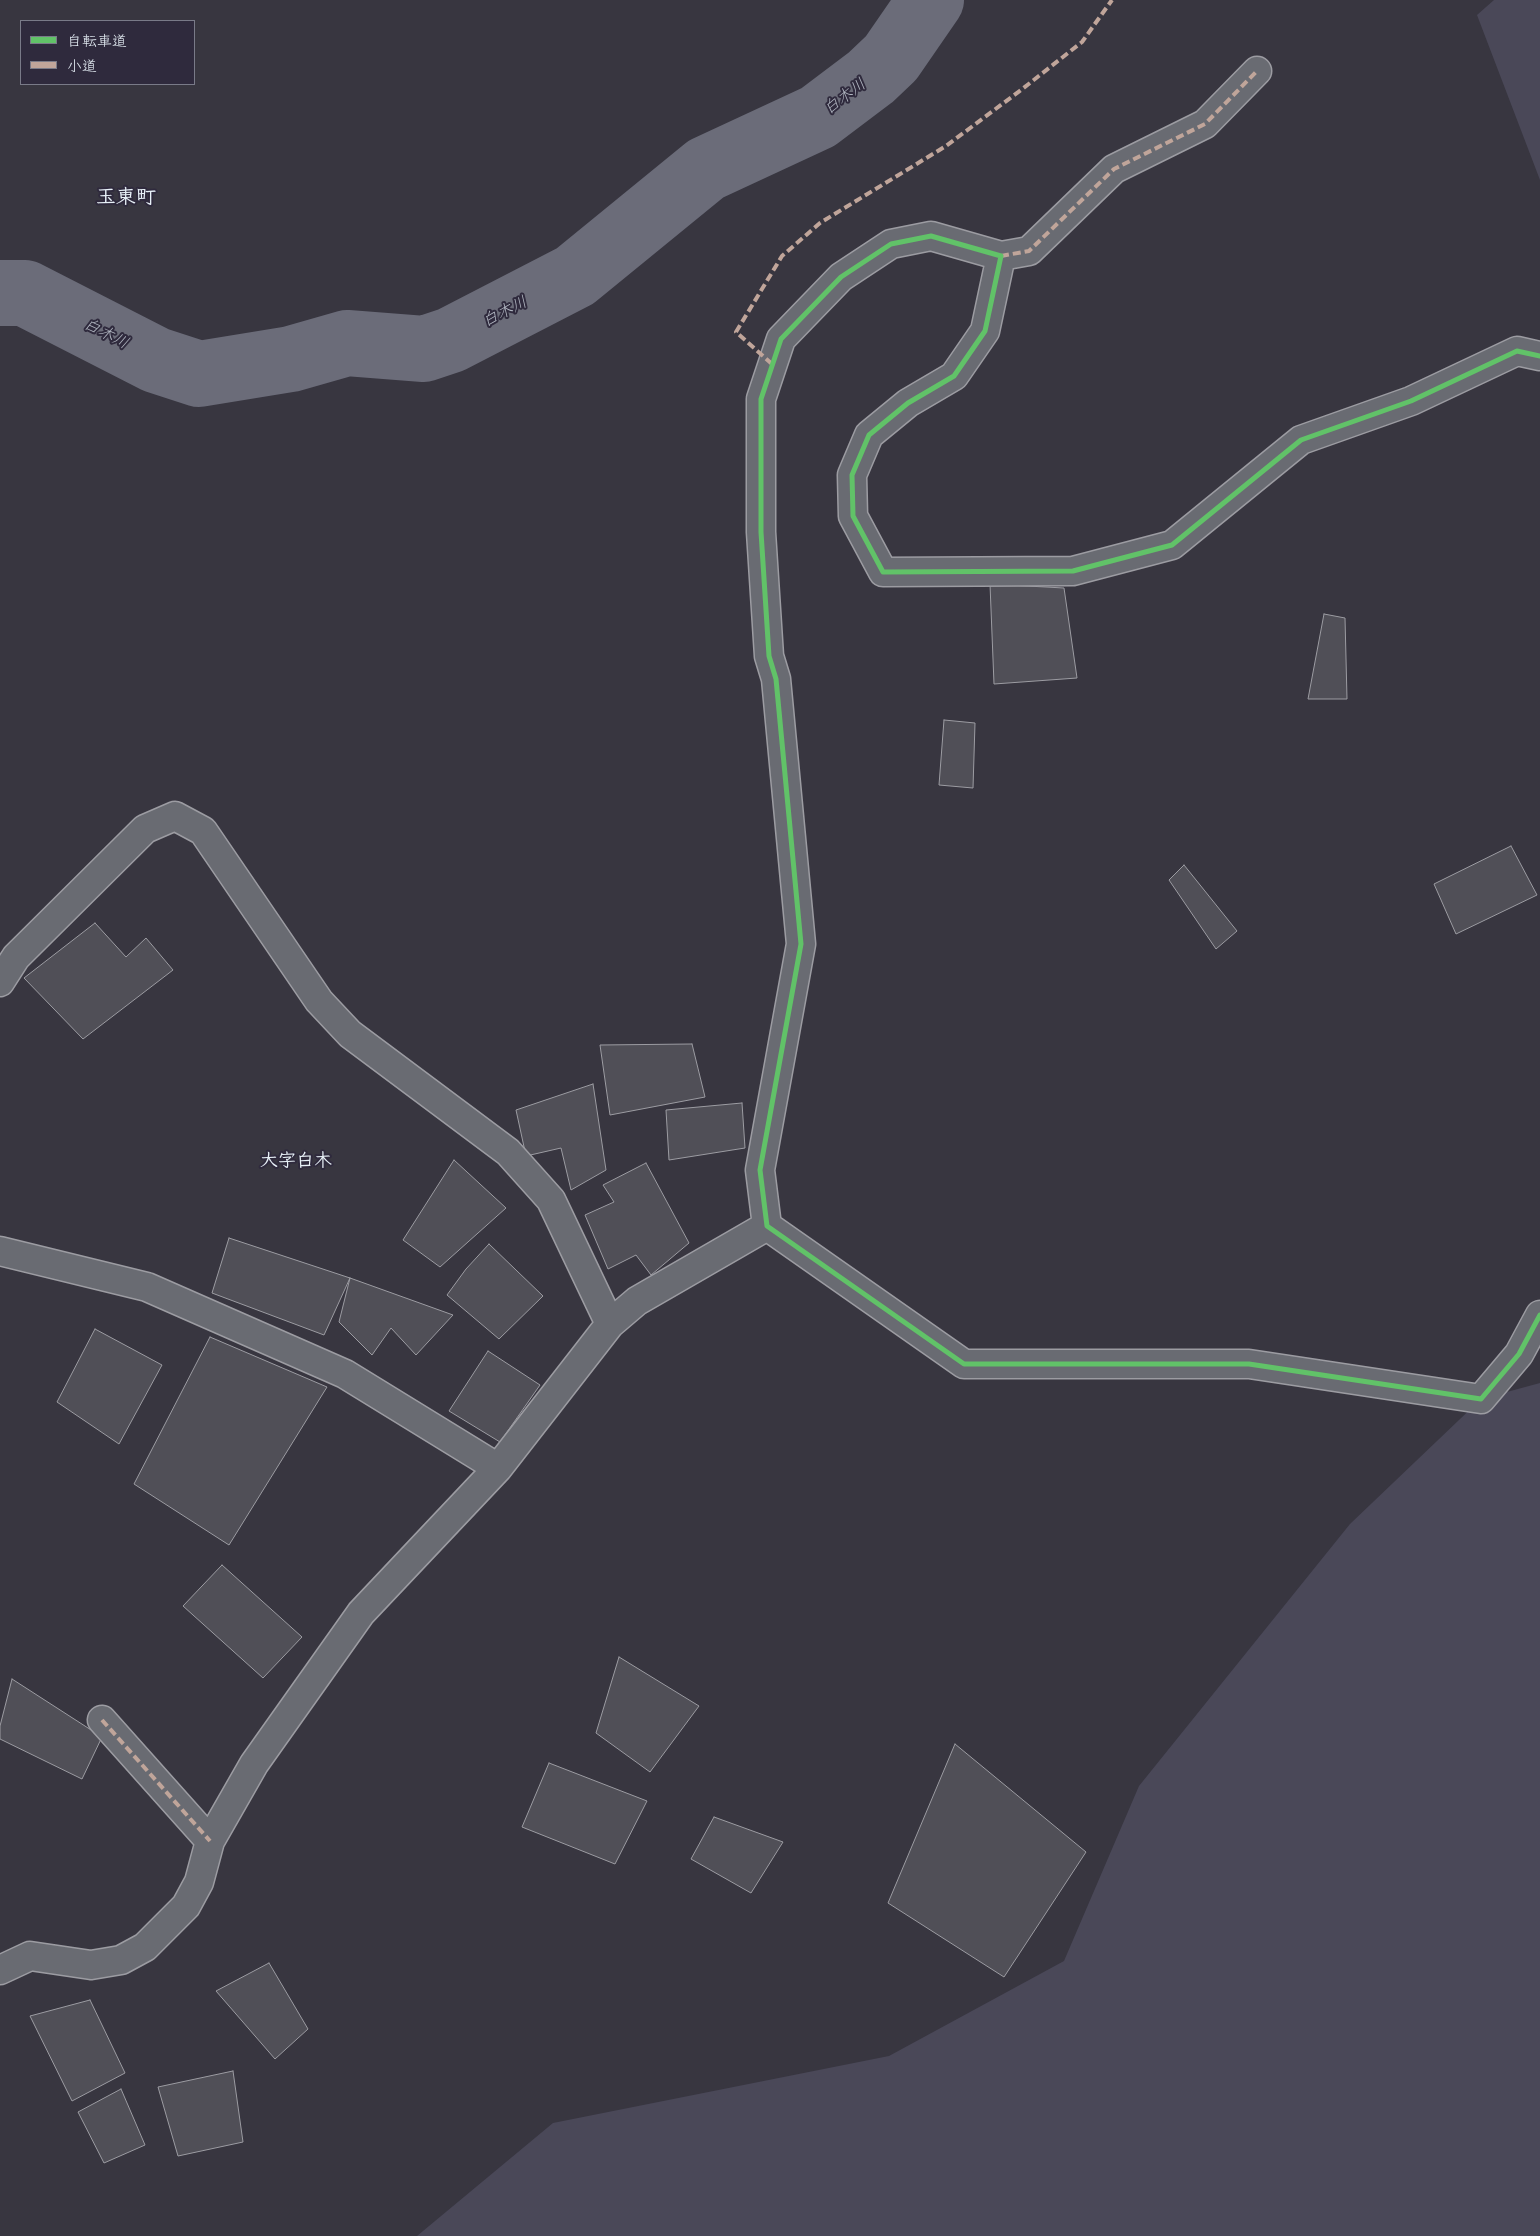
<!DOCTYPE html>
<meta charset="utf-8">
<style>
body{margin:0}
#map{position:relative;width:1540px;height:2236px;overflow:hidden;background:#383640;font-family:"Patrick Hand","Klee One",sans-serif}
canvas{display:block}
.legend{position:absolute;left:20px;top:20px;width:175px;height:65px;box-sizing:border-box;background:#2f2a3d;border:1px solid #797a88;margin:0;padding:6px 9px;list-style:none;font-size:15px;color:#e8f1f8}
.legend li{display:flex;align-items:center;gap:10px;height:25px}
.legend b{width:25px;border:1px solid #797a88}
</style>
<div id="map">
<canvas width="1540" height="2236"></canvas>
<ul class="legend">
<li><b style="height:6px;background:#61c268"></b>自転車道</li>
<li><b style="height:6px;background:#c0a59a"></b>小道</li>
</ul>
</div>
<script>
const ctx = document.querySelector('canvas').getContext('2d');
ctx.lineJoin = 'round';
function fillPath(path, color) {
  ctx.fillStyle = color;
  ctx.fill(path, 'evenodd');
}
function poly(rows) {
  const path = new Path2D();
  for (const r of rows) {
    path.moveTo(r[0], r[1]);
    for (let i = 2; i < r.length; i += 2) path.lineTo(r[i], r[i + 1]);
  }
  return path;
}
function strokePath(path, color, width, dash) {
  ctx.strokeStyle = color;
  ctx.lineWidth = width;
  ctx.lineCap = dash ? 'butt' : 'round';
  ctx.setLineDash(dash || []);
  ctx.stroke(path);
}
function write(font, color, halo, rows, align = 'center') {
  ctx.font = font + ' "Patrick Hand","Klee One",sans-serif';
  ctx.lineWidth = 4;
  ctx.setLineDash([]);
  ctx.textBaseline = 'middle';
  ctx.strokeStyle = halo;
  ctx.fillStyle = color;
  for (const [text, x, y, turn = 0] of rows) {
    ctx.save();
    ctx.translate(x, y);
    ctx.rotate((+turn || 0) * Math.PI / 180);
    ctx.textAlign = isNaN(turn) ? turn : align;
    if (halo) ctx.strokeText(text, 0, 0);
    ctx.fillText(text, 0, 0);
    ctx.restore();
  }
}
fillPath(poly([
 [1494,0,1540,0,1540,180,1477,15],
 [1540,1383,1540,2236,417,2236,553,2123,889,2056,1064,1961,1139,1786,1350,1524,1481,1399]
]), '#4a4858');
strokePath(poly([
 [0,293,25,293,156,360,199,374,291,359,347,343,424,349,451,340,575,276,706,169,818,117,871,77,891,58,931,0]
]), '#6b6c79', 66);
const building = poly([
 [990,584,1064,588,1077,678,994,684,990,584],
 [1324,614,1345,618,1347,699,1308,699,1324,614],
 [944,720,975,723,973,788,939,785,944,720],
 [1511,846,1537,895,1456,934,1434,884,1511,846],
 [1184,865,1237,931,1216,949,1169,880,1184,865],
 [95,923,126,957,146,938,173,970,83,1039,24,978,95,923],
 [692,1044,705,1097,610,1115,600,1045,692,1044],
 [593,1084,606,1170,571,1190,561,1148,526,1156,516,1110,593,1084],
 [742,1103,745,1148,669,1160,666,1110,742,1103],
 [454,1160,506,1208,440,1267,403,1240,454,1160],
 [646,1163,689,1243,651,1275,636,1255,608,1269,585,1215,614,1202,603,1185,646,1163],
 [229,1238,350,1278,324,1335,212,1293,229,1238],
 [489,1244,543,1296,499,1339,447,1295,466,1269,489,1244],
 [350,1278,453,1315,416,1355,391,1328,372,1355,339,1322,350,1278],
 [95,1329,162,1365,119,1444,57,1402,95,1329],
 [210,1337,327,1387,229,1545,134,1484,210,1337],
 [488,1351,540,1385,500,1442,449,1411,488,1351],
 [222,1565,302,1637,263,1678,183,1606,222,1565],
 [619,1657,699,1706,650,1772,596,1733,619,1657],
 [12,1679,102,1737,82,1779,0,1739,0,1726,12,1679],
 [955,1744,1086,1852,1004,1977,888,1903,955,1744],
 [549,1763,647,1801,615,1864,522,1827,549,1763],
 [714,1817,783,1842,751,1893,691,1859,714,1817],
 [269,1963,308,2029,275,2059,216,1991,269,1963],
 [90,2000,125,2073,72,2101,30,2016,90,2000],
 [233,2071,243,2142,178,2156,158,2087,233,2071],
 [121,2089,145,2145,104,2163,78,2112,121,2089]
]);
fillPath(building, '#504f57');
strokePath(building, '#9c9ca2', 1);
const minor = poly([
 [1001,256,1029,251,1114,169,1205,124,1257,71],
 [1540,356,1517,351,1411,401,1301,440,1172,545,1073,571,883,572,853,516,852,475,869,435,908,403,954,376,985,331,1001,256,931,236,891,244,841,277,781,339,761,399,761,532,769,656,776,679,801,944,760,1170,767,1226,964,1364,1249,1364,1481,1399,1519,1354,1540,1315],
 [0,982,16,957,145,829,175,816,203,831,319,1001,350,1034,508,1152,551,1200,610,1324],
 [0,1251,147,1287,345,1374,498,1468],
 [102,1720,210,1841],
 [0,1970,30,1956,91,1965,121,1960,145,1947,186,1906,199,1882,210,1841,254,1764,361,1613,498,1468,610,1324,637,1301,767,1226]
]);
strokePath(minor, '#9c9ca2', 31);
strokePath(minor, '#696b72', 28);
strokePath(poly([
 [1001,256,1029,251,1114,169,1205,124,1257,71],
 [772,364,736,332,782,256,820,223,946,146,1021,90,1082,42,1112,0],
 [102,1720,210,1841]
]), '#c0a59a', 4, [8, 4]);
strokePath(poly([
 [1540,356,1517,351,1411,401,1301,440,1172,545,1073,571,883,572,853,516,852,475,869,435,908,403,954,376,985,331,1001,256,931,236,891,244,841,277,781,339,761,399,761,532,769,656,776,679,801,944,760,1170,767,1226,964,1364,1249,1364,1481,1399,1519,1354,1540,1315]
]), '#61c268', 5);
write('italic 16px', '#b2b7c2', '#2f2a3d', [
 ["白木川",845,97,-37],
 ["白木川",505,312,-27],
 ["白木川",106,334,27]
]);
write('bold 18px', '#e8f1f8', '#2f2a3d', [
 ["大字白木",296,1161]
]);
write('bold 20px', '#e8f1f8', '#2f2a3d', [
 ["玉東町",126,198]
]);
</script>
